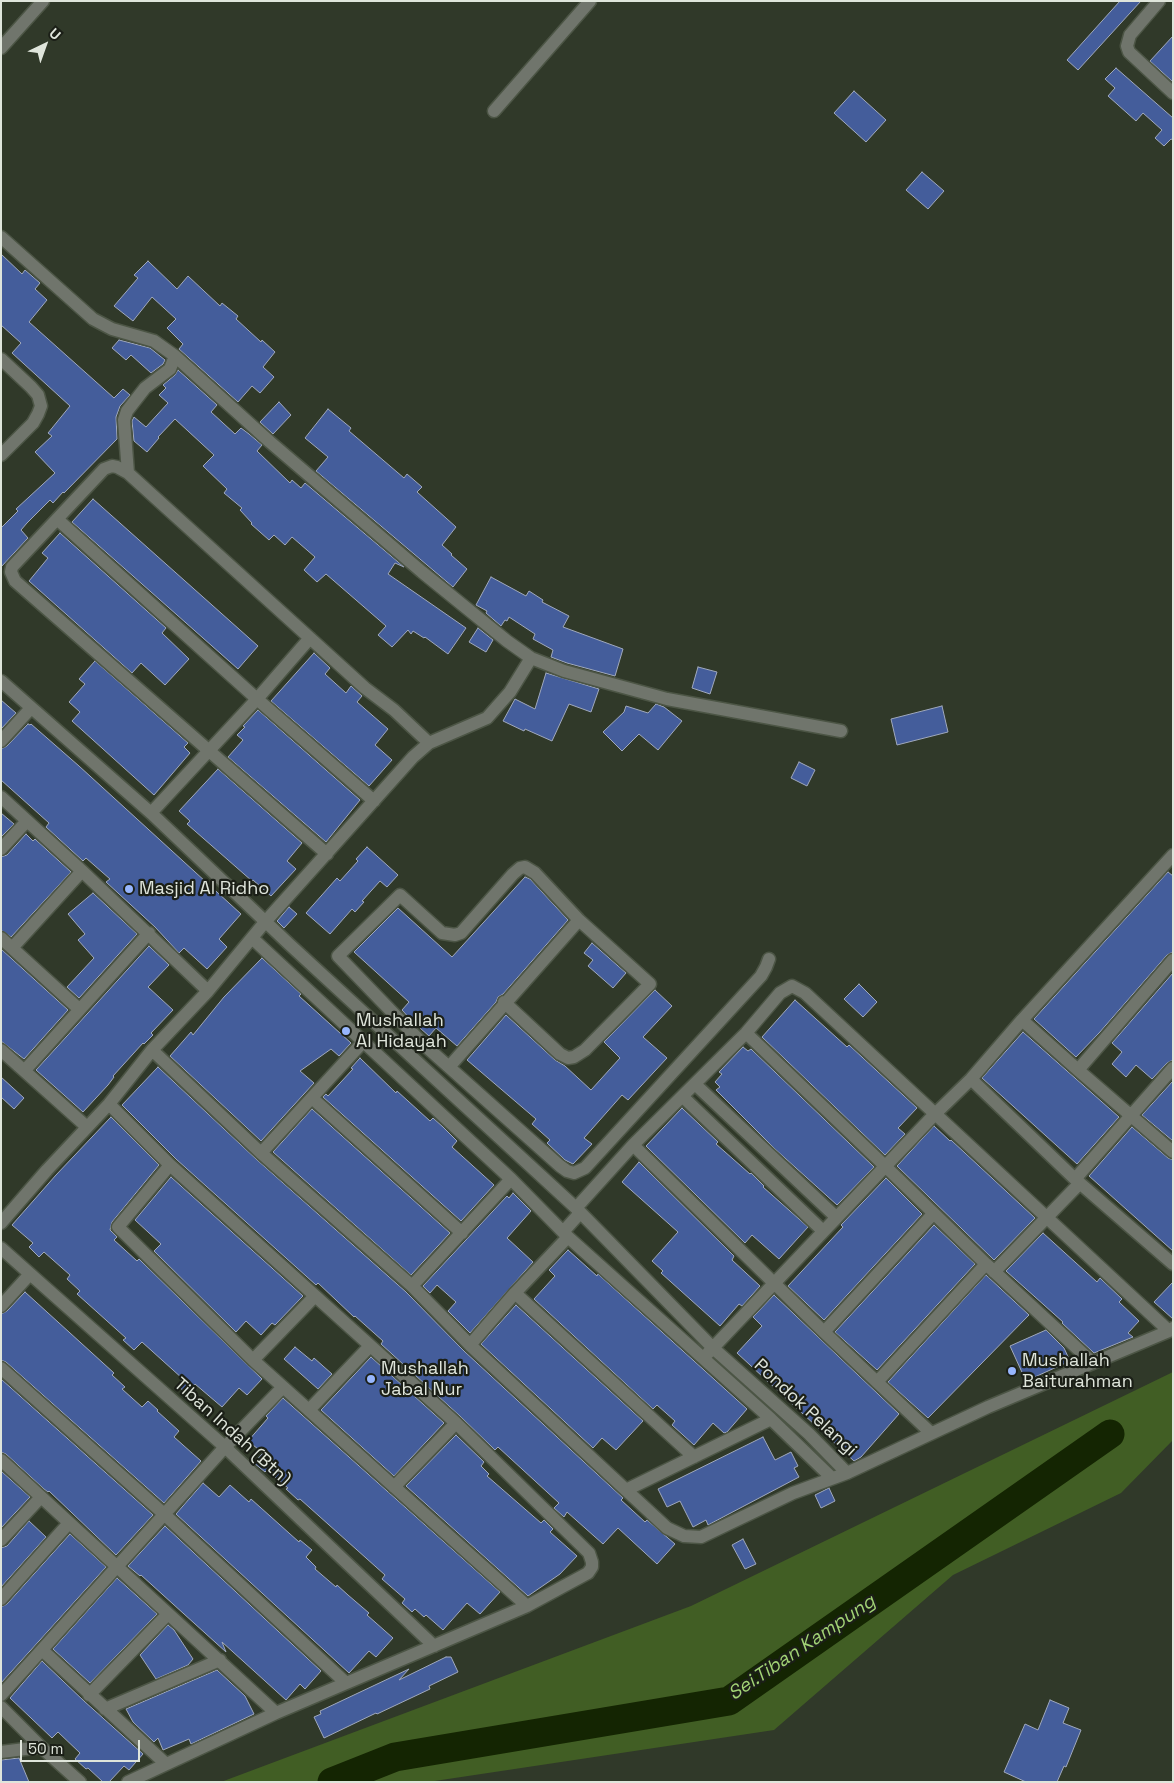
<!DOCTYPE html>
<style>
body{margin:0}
#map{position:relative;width:1174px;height:1783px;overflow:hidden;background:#303929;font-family:"Space Grotesk",sans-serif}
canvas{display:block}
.frame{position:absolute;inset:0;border:2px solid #dfe5db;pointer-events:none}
.north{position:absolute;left:20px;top:20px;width:50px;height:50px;-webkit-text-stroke:4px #1b1f17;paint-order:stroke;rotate:42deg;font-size:14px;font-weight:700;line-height:20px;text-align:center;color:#dfe5db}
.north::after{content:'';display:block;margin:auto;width:18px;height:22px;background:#dfe5db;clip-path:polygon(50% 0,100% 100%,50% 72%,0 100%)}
.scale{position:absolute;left:20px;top:1740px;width:120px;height:22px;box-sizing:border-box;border:2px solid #dfe5db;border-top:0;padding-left:6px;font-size:15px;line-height:18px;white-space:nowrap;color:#dfe5db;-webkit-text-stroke:4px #1b1f17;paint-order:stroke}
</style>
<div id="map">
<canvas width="1174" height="1783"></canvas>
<div class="frame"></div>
<div class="north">U</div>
<div class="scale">50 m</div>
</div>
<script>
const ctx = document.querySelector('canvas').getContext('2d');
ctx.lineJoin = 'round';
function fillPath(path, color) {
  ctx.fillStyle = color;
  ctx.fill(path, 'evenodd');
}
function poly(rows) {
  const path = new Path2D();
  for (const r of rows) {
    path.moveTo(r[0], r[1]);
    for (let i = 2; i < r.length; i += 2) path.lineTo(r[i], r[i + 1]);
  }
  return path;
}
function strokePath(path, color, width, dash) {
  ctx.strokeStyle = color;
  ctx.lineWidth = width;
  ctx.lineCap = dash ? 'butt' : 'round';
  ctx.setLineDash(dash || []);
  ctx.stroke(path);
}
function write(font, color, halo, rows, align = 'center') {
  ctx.font = font + ' "Space Grotesk",sans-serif';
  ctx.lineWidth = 4.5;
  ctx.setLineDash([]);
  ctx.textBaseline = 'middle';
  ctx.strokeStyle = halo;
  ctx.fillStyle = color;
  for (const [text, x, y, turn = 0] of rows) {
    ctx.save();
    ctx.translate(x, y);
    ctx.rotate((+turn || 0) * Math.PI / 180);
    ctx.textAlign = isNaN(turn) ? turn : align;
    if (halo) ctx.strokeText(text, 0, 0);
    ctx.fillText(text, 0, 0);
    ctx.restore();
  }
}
fillPath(poly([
 [1173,1372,1173,1440,1121,1493,953,1575,774,1730,428,1782,221,1782,691,1606]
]), '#415e24');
strokePath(poly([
 [332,1782,395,1757,729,1701,1110,1434]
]), '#142502', 29);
const building = poly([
 [1120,1,1141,1,1078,70,1067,60,1120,1],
 [1173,36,1173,82,1150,61,1173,36],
 [1116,68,1173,118,1173,140,1171,139,1164,146,1155,138,1162,130,1143,113,1136,121,1108,96,1115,88,1105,79,1116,68],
 [854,91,886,120,866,142,834,113,854,91],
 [922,172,944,191,928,209,906,190,922,172],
 [1,254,22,274,25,270,40,283,35,289,47,300,29,322,114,398,123,389,130,395,120,406,116,417,117,439,64,493,63,492,53,503,50,500,27,523,21,530,28,538,1,567,1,528,18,511,16,509,55,473,35,452,52,436,48,433,70,406,12,353,21,343,1,325,1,254],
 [148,261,177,289,188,276,220,306,222,303,238,316,236,319,261,342,262,340,275,352,263,367,274,377,260,393,252,386,238,402,179,349,183,344,167,328,176,319,152,297,133,321,114,306,138,278,134,275,148,261],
 [119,340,150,348,165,360,163,364,151,373,131,355,126,360,112,348,119,340],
 [178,370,217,405,211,412,235,434,241,428,249,434,262,445,257,451,290,483,292,480,301,488,305,483,404,567,395,563,388,574,466,628,448,654,425,637,424,638,413,631,411,634,408,630,392,647,378,635,386,626,326,574,317,582,304,570,315,557,292,537,285,545,274,535,269,540,251,524,252,523,240,510,242,508,224,493,227,489,203,466,214,455,175,419,158,437,159,438,147,452,134,441,132,421,134,417,146,427,168,403,159,395,166,388,163,385,175,375,178,370],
 [279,402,291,415,273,434,260,422,279,402],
 [328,409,351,428,349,431,404,478,407,474,422,487,417,492,456,527,442,545,452,554,451,555,467,569,453,587,316,471,328,457,305,438,328,409],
 [93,499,258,646,238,669,72,522,93,499],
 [60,533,166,628,162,633,189,659,165,685,141,663,132,673,29,581,48,558,42,553,60,533],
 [491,577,526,596,529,591,543,600,542,602,569,616,563,627,623,649,615,676,567,663,551,657,553,650,533,639,535,634,509,617,507,621,505,620,501,626,486,613,487,611,476,605,491,577],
 [478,628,493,640,486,652,469,642,478,628],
 [314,653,330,668,325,674,346,693,351,686,362,696,357,702,388,729,375,745,392,760,369,786,271,701,314,653],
 [95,661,188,743,184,747,190,753,154,795,72,721,80,712,69,702,85,684,79,679,95,661],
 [698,667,717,672,710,694,692,688,698,667],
 [546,673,599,689,591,712,569,704,552,741,525,729,524,731,503,721,515,699,535,709,546,673],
 [1,700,16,713,1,729,1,700],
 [656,704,664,707,682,721,658,750,639,734,622,751,603,732,624,712,626,706,648,713,656,704],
 [942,706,948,732,897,745,891,719,942,706],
 [258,710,360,800,326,842,228,757,243,740,237,735,245,727,243,726,258,710],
 [28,724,30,725,31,724,79,766,241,914,219,939,227,947,207,969,184,948,179,953,155,927,106,882,110,879,86,858,83,861,46,827,49,823,1,780,1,749,7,746,28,724],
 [799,762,815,770,807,786,791,778,799,762],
 [218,769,302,843,287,861,296,869,271,896,253,880,252,881,187,824,190,821,179,811,218,769],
 [1,813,14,824,1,837,1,813],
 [26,834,33,841,35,839,71,872,11,937,1,930,1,857,7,855,26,834],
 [367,847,398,875,387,887,380,881,362,901,364,902,355,912,352,909,330,934,306,913,337,878,340,881,358,861,356,859,367,847],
 [1168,872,1173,876,1173,952,1167,955,1099,1033,1076,1057,1034,1019,1168,872],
 [525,877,530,879,568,920,503,994,498,997,496,1002,457,1046,436,1028,429,1036,411,1020,402,1010,409,1002,354,952,398,908,452,957,525,877],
 [93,893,137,934,79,998,67,987,94,958,78,940,85,934,68,914,93,893],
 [289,907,297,914,284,928,277,921,289,907],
 [592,943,626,973,613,988,588,966,593,960,584,953,592,943],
 [149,946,169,965,148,987,173,1010,151,1033,153,1035,144,1044,143,1043,113,1076,114,1077,108,1085,83,1112,36,1070,149,946],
 [1,949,68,1010,24,1059,1,1041,1,949],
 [262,958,301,994,299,996,351,1043,339,1056,331,1049,300,1071,314,1083,261,1141,170,1056,191,1032,193,1035,224,997,262,958],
 [1173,973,1173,1060,1167,1063,1152,1079,1136,1065,1126,1077,1112,1064,1122,1052,1112,1043,1173,973],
 [859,984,877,1002,863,1017,844,999,859,984],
 [655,990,672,1006,643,1037,667,1058,628,1100,622,1095,584,1138,592,1144,573,1164,565,1160,547,1143,550,1140,532,1124,536,1119,467,1060,506,1015,555,1060,565,1066,591,1090,620,1058,604,1042,655,990],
 [795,1000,847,1047,849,1045,917,1108,898,1128,905,1134,885,1155,762,1037,795,1000],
 [1023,1032,1119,1117,1077,1164,982,1078,1023,1032],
 [743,1047,748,1051,751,1049,874,1167,837,1205,775,1149,716,1090,720,1087,715,1082,722,1074,719,1072,743,1047],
 [360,1058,396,1093,397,1091,430,1121,433,1118,443,1127,457,1141,452,1147,494,1185,461,1221,323,1097,326,1094,328,1096,353,1069,351,1068,360,1058],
 [158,1067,256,1159,406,1292,464,1351,623,1498,621,1500,645,1522,647,1520,675,1544,657,1564,618,1528,603,1544,567,1512,564,1517,554,1508,559,1503,498,1447,495,1450,461,1417,381,1344,383,1341,355,1316,354,1317,318,1283,316,1285,176,1159,122,1105,158,1067],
 [1,1077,24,1098,14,1109,1,1097,1,1077],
 [1173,1081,1173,1141,1142,1115,1173,1081],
 [682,1108,718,1142,716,1144,750,1174,751,1173,764,1186,763,1187,808,1227,779,1259,752,1235,745,1243,646,1146,682,1108],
 [312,1109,450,1233,411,1275,273,1152,312,1109],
 [111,1117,159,1165,112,1222,110,1230,117,1237,114,1240,137,1261,139,1259,140,1260,262,1379,247,1395,239,1388,222,1407,195,1384,187,1394,177,1385,183,1379,142,1342,134,1350,123,1340,126,1338,77,1294,80,1291,67,1279,70,1275,44,1252,39,1257,29,1247,33,1243,12,1225,56,1175,111,1117],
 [934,1126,950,1141,951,1140,1035,1218,994,1260,897,1166,934,1126],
 [1132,1127,1168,1158,1173,1160,1173,1251,1089,1176,1132,1127],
 [639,1162,734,1256,732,1260,760,1286,742,1306,739,1304,720,1326,661,1273,663,1271,652,1261,678,1232,622,1182,639,1162],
 [171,1177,303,1296,275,1325,272,1323,261,1335,246,1321,236,1332,154,1251,161,1244,135,1220,171,1177],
 [886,1178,922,1214,824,1320,788,1286,843,1227,841,1225,886,1178],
 [513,1193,531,1211,507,1238,533,1262,470,1333,448,1311,456,1302,437,1285,430,1293,423,1286,507,1196,509,1198,513,1193],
 [934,1225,975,1264,877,1370,835,1332,934,1225],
 [1043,1233,1097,1282,1100,1278,1122,1299,1119,1302,1139,1321,1128,1333,1133,1337,1094,1353,1062,1323,1063,1322,1006,1271,1043,1233],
 [568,1250,597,1276,598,1274,747,1409,727,1432,724,1433,713,1423,694,1445,672,1425,675,1421,657,1405,653,1409,534,1299,555,1276,549,1270,568,1250],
 [986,1275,1029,1315,928,1418,888,1382,986,1275],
 [1173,1282,1173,1319,1154,1302,1173,1282],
 [25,1292,114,1373,112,1375,125,1387,122,1389,142,1407,148,1401,158,1410,157,1411,179,1431,174,1437,201,1461,164,1503,6,1362,1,1360,1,1314,7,1311,25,1292],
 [774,1295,899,1414,861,1457,854,1461,737,1353,762,1326,753,1317,774,1295],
 [516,1305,643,1421,616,1450,602,1438,593,1448,481,1344,516,1305],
 [1046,1330,1064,1348,1070,1361,1026,1381,1010,1346,1046,1330],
 [295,1347,312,1361,314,1358,332,1374,318,1389,284,1359,295,1347],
 [371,1357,444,1423,394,1476,321,1410,371,1357],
 [1,1379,153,1515,116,1555,49,1491,48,1492,44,1489,6,1454,1,1452,1,1379],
 [283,1398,500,1592,480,1614,467,1603,443,1630,426,1615,424,1617,415,1609,412,1612,402,1603,405,1599,382,1579,385,1575,300,1499,298,1500,286,1489,288,1488,267,1470,265,1472,254,1463,263,1453,248,1441,268,1418,266,1416,283,1398],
 [456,1435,484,1462,481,1466,489,1474,487,1476,541,1523,544,1520,553,1529,550,1532,577,1556,560,1574,528,1596,406,1486,456,1435],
 [763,1437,775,1460,791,1452,798,1466,794,1468,799,1477,708,1525,706,1520,693,1527,680,1501,667,1507,658,1489,763,1437],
 [1,1471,30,1497,1,1528,1,1471],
 [203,1483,219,1497,230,1485,249,1502,251,1499,299,1542,300,1540,312,1550,306,1557,316,1567,315,1569,336,1587,337,1585,348,1595,369,1613,367,1615,393,1638,376,1657,369,1651,349,1673,176,1514,203,1483],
 [829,1488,835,1501,821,1508,815,1495,829,1488],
 [29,1521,46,1537,1,1587,1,1548,7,1546,29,1521],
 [165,1526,321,1671,305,1689,300,1684,286,1700,222,1642,226,1652,141,1575,140,1576,128,1566,165,1526],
 [70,1534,106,1567,1,1683,1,1607,7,1604,70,1534],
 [743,1539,756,1564,745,1569,732,1545,743,1539],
 [117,1578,157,1614,90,1683,53,1649,117,1578],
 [168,1625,174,1630,193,1659,188,1665,156,1679,140,1655,168,1625],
 [446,1657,451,1657,458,1672,429,1686,430,1689,377,1714,376,1713,324,1738,314,1717,321,1714,320,1711,409,1669,399,1680,446,1657],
 [42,1661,84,1701,143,1754,129,1770,124,1766,109,1782,103,1782,88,1768,86,1769,75,1759,80,1753,58,1732,52,1738,10,1698,42,1661],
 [217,1670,245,1696,254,1714,191,1744,189,1739,163,1750,158,1738,154,1742,133,1722,126,1709,217,1670],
 [1050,1700,1069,1708,1063,1723,1081,1730,1066,1767,1064,1766,1057,1782,1026,1782,1004,1772,1025,1724,1038,1730,1050,1700],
 [19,1758,29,1782,1,1782,1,1760,19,1758]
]);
fillPath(building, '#445d9b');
strokePath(building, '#a0a9bd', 1);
const minor = poly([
 [1159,1,1130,35,1127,46,1129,52,1173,93],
 [1,48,43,1],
 [494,111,590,1],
 [1,237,93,319,112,329,154,341,175,356,270,442,422,572,507,641,531,658,510,692,487,718,429,743,413,757,265,922,208,991,152,1050,109,1104,47,1170,1,1223],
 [1,359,31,387,38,395,41,406,38,414,33,423,1,455],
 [128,473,124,420,127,411,145,388,170,369,175,356],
 [57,519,257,699,374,801],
 [531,658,564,671,667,699,841,731],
 [1,681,151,813,289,944,576,1208,713,1348,809,1434,847,1473],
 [1,741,31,708],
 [1,797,82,871,208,991],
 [151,813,257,699,310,638],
 [1,849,27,821],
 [327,854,15,581,11,572,12,567,104,469,112,466,117,467,128,473,365,688,394,710,429,743],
 [1,938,79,1009],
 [252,938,511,1179,568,1237,771,1419,831,1477],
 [12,948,82,871],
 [504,1002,560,1054,568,1058,574,1057,585,1050,650,984,579,920,535,873,525,867,520,868,513,874,461,933,455,935,442,933,400,895,338,956,422,1043,560,1166,567,1171,574,1173,585,1168,761,976,766,967,769,959],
 [1022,1020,1078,1070,1173,1152],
 [746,1033,886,1167,986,1264,1093,1363],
 [1,1050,87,1127],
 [152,1050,261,1153,412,1286,470,1345,626,1490,667,1528,684,1536,701,1537,793,1493,847,1473,988,1407,1169,1331,1173,1328],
 [449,1067,579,920],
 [25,1070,149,933],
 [1078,1070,1173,960],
 [971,1079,1075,1179,1173,1264],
 [696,1085,836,1217],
 [683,1097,823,1231],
 [312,1098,462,1233],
 [109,1104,170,1165,456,1423,589,1553,592,1562,592,1567,588,1573,527,1606,276,1713,128,1782],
 [633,1145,824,1332,931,1433],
 [261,1153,363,1042],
 [170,1165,118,1227,253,1360,527,1606],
 [1075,1179,1173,1068],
 [576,1208,633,1145,746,1033,780,993,792,986,805,993,1169,1331],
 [563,1232,580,1213],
 [1,1248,225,1447,434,1646],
 [994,1272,1080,1183],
 [412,1286,511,1179],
 [515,1293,694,1457],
 [1,1306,30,1274],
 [824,1332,933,1214],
 [470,1345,515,1293,568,1237],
 [708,1353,934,1115,971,1079,1022,1020,1173,855],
 [253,1360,315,1296],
 [1,1368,164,1514,346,1683],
 [877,1382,986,1264],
 [309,1410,370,1346],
 [1,1460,276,1713],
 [394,1487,456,1423],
 [626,1490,771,1419],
 [1,1540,41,1497],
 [1,1599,69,1523],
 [42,1650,166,1764],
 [1,1695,225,1447,283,1387],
 [89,1695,168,1614],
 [1,1707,41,1747,80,1782],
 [105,1709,220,1660],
 [1,1752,41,1747]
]);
strokePath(minor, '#4c5545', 15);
strokePath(minor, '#70756c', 12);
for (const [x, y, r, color] of [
 [129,889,5,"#97b6fd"],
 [346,1031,5,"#97b6fd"],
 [1012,1371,5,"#97b6fd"],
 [371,1379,5,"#97b6fd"]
]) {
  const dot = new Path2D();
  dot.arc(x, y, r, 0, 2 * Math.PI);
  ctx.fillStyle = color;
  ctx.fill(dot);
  strokePath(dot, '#1b1f17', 2);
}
write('18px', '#dfe5db', '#1b1f17', [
 ["Masjid Al Ridho",139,889],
 ["Mushallah",356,1021],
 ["Al Hidayah",356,1042],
 ["Mushallah",1022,1361],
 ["Baiturahman",1022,1382],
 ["Mushallah",381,1369],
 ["Jabal Nur",381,1390]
], 'left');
write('18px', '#dfe5db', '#1b1f17', [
 ["Pondok Pelangi",805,1408,43],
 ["Tiban Indah (Btn)",232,1432,42]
]);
write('italic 19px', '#a2d375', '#1b1f17', [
 ["Sei.Tiban Kampung",802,1648,-34]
]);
</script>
